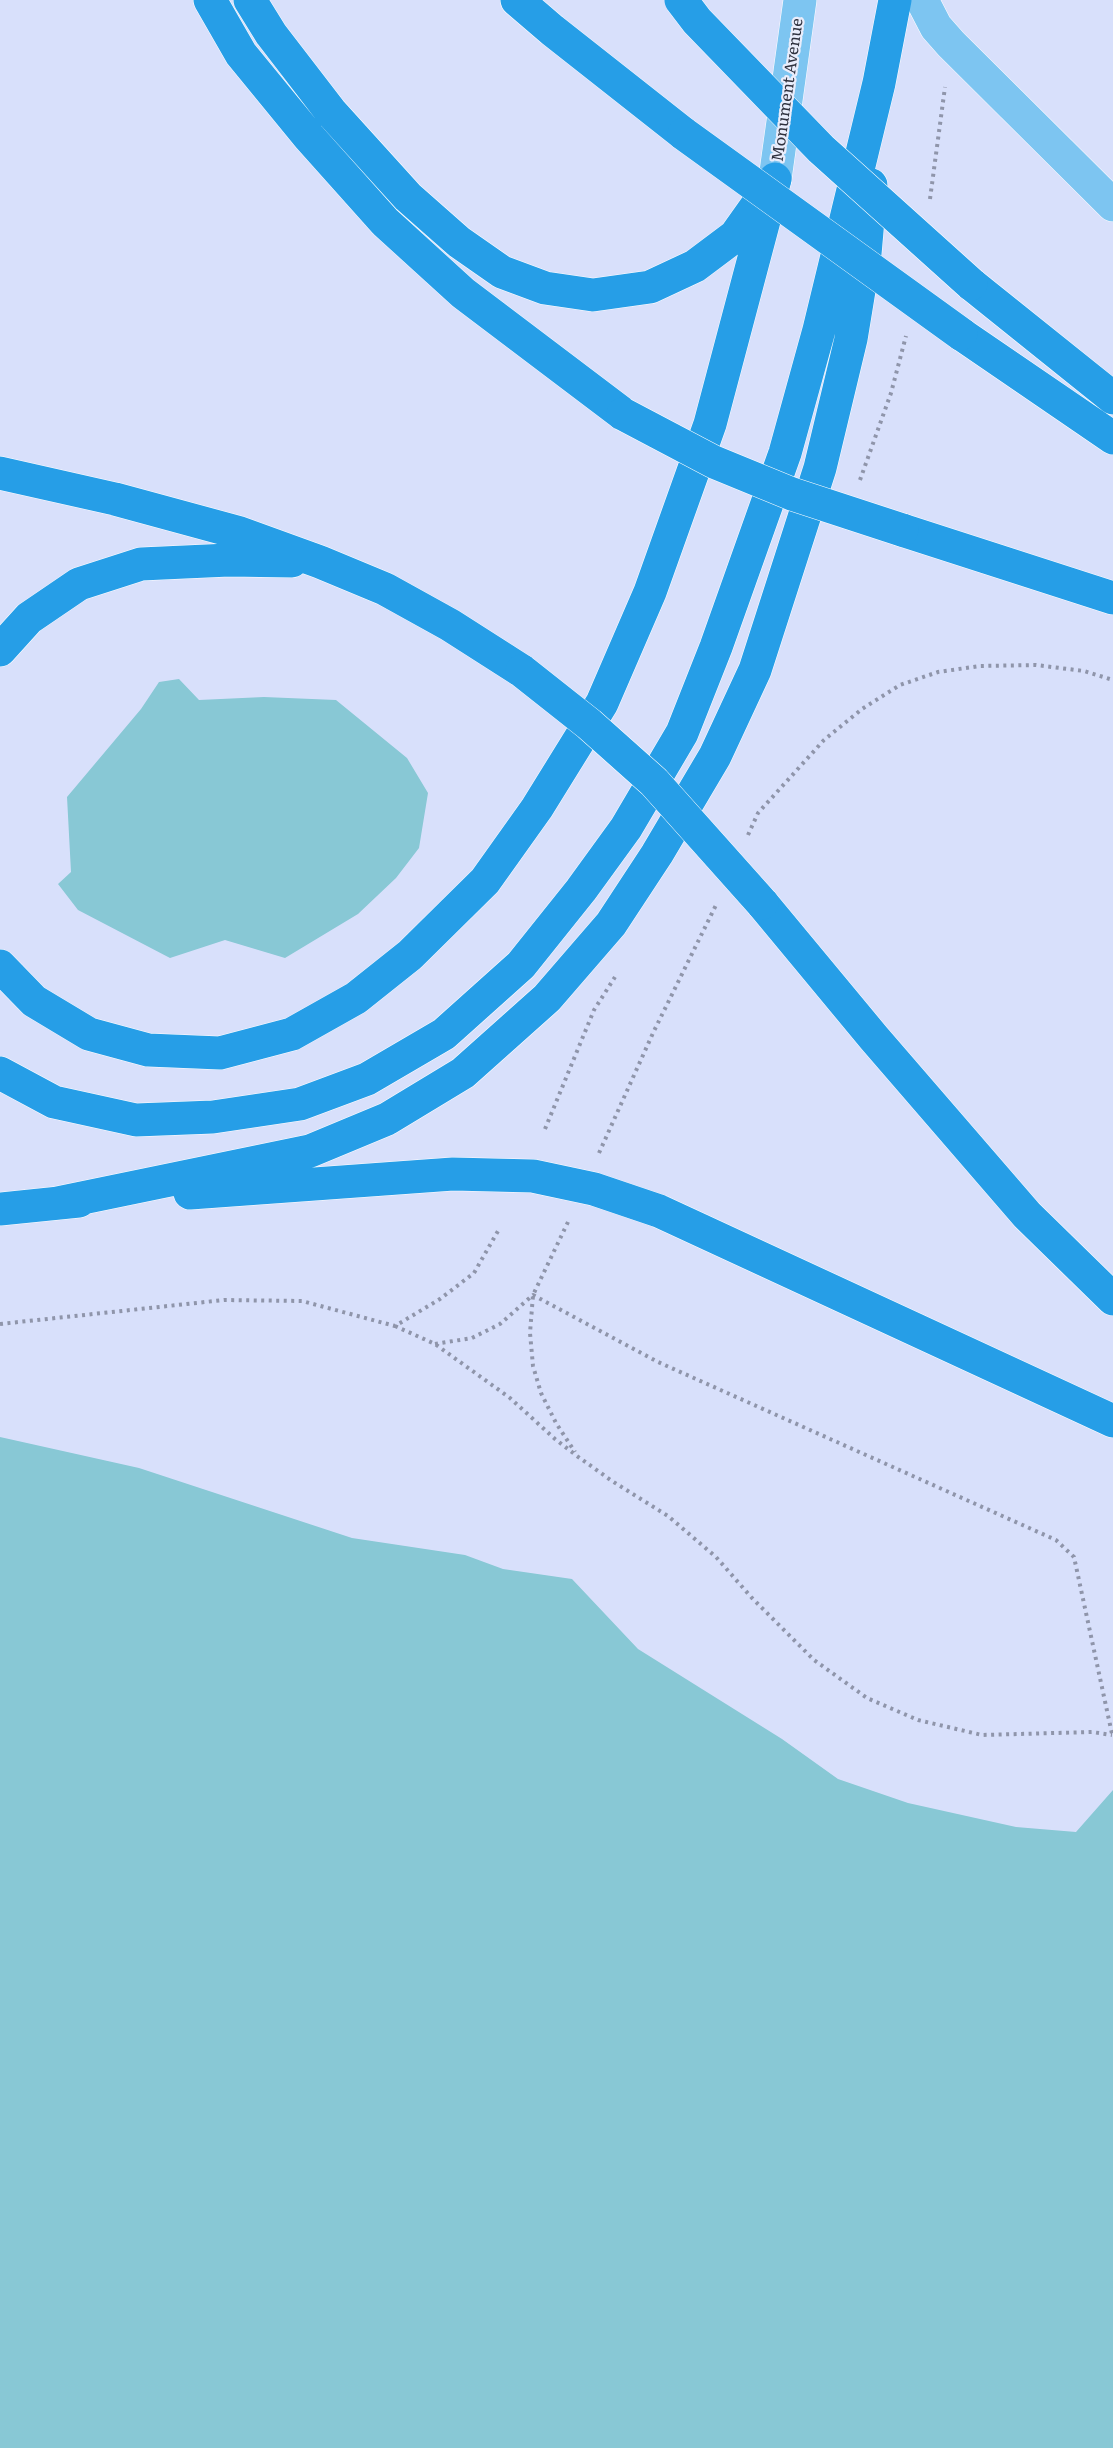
<!DOCTYPE html>
<style>
body{margin:0}
canvas{display:block;background:#d8e0fb}
</style>
<canvas width="1113" height="2448"></canvas>
<script>
const ctx = document.querySelector('canvas').getContext('2d');
ctx.lineJoin = 'round';
function fillPath(path, color) {
  ctx.fillStyle = color;
  ctx.fill(path, 'evenodd');
}
function poly(rows) {
  const path = new Path2D();
  for (const r of rows) {
    path.moveTo(r[0], r[1]);
    for (let i = 2; i < r.length; i += 2) path.lineTo(r[i], r[i + 1]);
  }
  return path;
}
function strokePath(path, color, width, dash) {
  ctx.strokeStyle = color;
  ctx.lineWidth = width;
  ctx.lineCap = dash ? 'butt' : 'round';
  ctx.setLineDash(dash || []);
  ctx.stroke(path);
}
function write(font, color, halo, rows, align = 'center') {
  ctx.font = font + ' Literata,serif';
  ctx.lineWidth = 4.5;
  ctx.setLineDash([]);
  ctx.textBaseline = 'middle';
  ctx.strokeStyle = halo;
  ctx.fillStyle = color;
  for (const [text, x, y, turn = 0] of rows) {
    ctx.save();
    ctx.translate(x, y);
    ctx.rotate((+turn || 0) * Math.PI / 180);
    ctx.textAlign = isNaN(turn) ? turn : align;
    if (halo) ctx.strokeText(text, 0, 0);
    ctx.fillText(text, 0, 0);
    ctx.restore();
  }
}
fillPath(poly([
 [179,679,199,700,264,697,336,700,407,758,428,793,419,848,396,878,358,914,285,958,225,940,170,958,78,910,58,884,71,872,67,797,141,709,159,682],
 [0,1437,139,1468,352,1538,465,1555,503,1569,572,1579,638,1649,782,1739,838,1779,908,1803,1016,1827,1076,1832,1113,1790,1113,2448,0,2448]
]), '#88c8d5');
const major = poly([
 [922,0,936,27,951,44,1113,205],
 [775,179,800,0]
]);
const highway = poly([
 [210,0,241,54,309,137,385,222,463,293,623,414],
 [250,0,271,34,331,112,408,197,459,242,502,272,545,288,593,295,650,287,695,266,735,236,762,198],
 [517,0,552,30,684,134],
 [971,284,1113,398],
 [961,334,1113,438],
 [0,473,115,499,240,533,320,562,385,589,450,625,522,671],
 [902,530,1113,598],
 [0,650,29,618,79,584,141,564,229,560,292,561],
 [762,903,874,1038,1027,1215,1113,1299],
 [0,966,34,1001,89,1034,148,1050,220,1053,292,1034,356,998,410,955,485,881,537,808,602,703,650,592,710,424,775,179],
 [0,1073,54,1102,136,1120,213,1117,300,1104,367,1079,444,1034,521,965,581,890,626,828,682,733,716,647,785,453,819,330,879,83,895,0],
 [190,1193,453,1174,533,1176,594,1189,659,1211,1113,1421],
 [58,1203,310,1151,387,1119,463,1073,547,998,611,924,657,854,715,756,755,670,820,468,851,339,865,254,871,185],
 [0,1209,79,1201]
]);
strokePath(major, '#fff', 34);
strokePath(highway, '#fff', 34);
strokePath(poly([
 [930,199,945,87],
 [860,480,891,393,906,336],
 [748,835,758,813,824,740,862,709,900,685,938,672,980,666,1036,665,1084,671,1113,680],
 [545,1129,594,1010,615,977],
 [599,1153,653,1033,716,905],
 [568,1222,533,1295,530,1333,533,1366,541,1393,556,1423,575,1452],
 [0,1324,224,1300,302,1301,395,1326,440,1299,474,1273,498,1231],
 [395,1326,435,1344,510,1398,555,1439,577,1456,612,1481,668,1516,716,1557,752,1598,814,1660,867,1698,918,1720,982,1735,1092,1732,1112,1735],
 [435,1344,472,1338,500,1324,533,1295,658,1362,1056,1540,1074,1557,1112,1734]
]), '#8f95aa', 4, [3, 4.5]);
strokePath(major, '#7dc5f1', 33);
strokePath(highway, '#269ee7', 33);
const highwayBridge = poly([
 [681,0,697,21,821,149,971,284],
 [684,134,961,334],
 [623,414,714,462,792,494,902,530],
 [522,671,589,724,654,782,762,903]
]);
strokePath(highwayBridge, '#fff', 34, []);
strokePath(highwayBridge, '#269ee7', 33);
write('16px', '#2e313e', '#e9edfb', [
 ["Monument Avenue",788,90,-82]
]);
</script>
